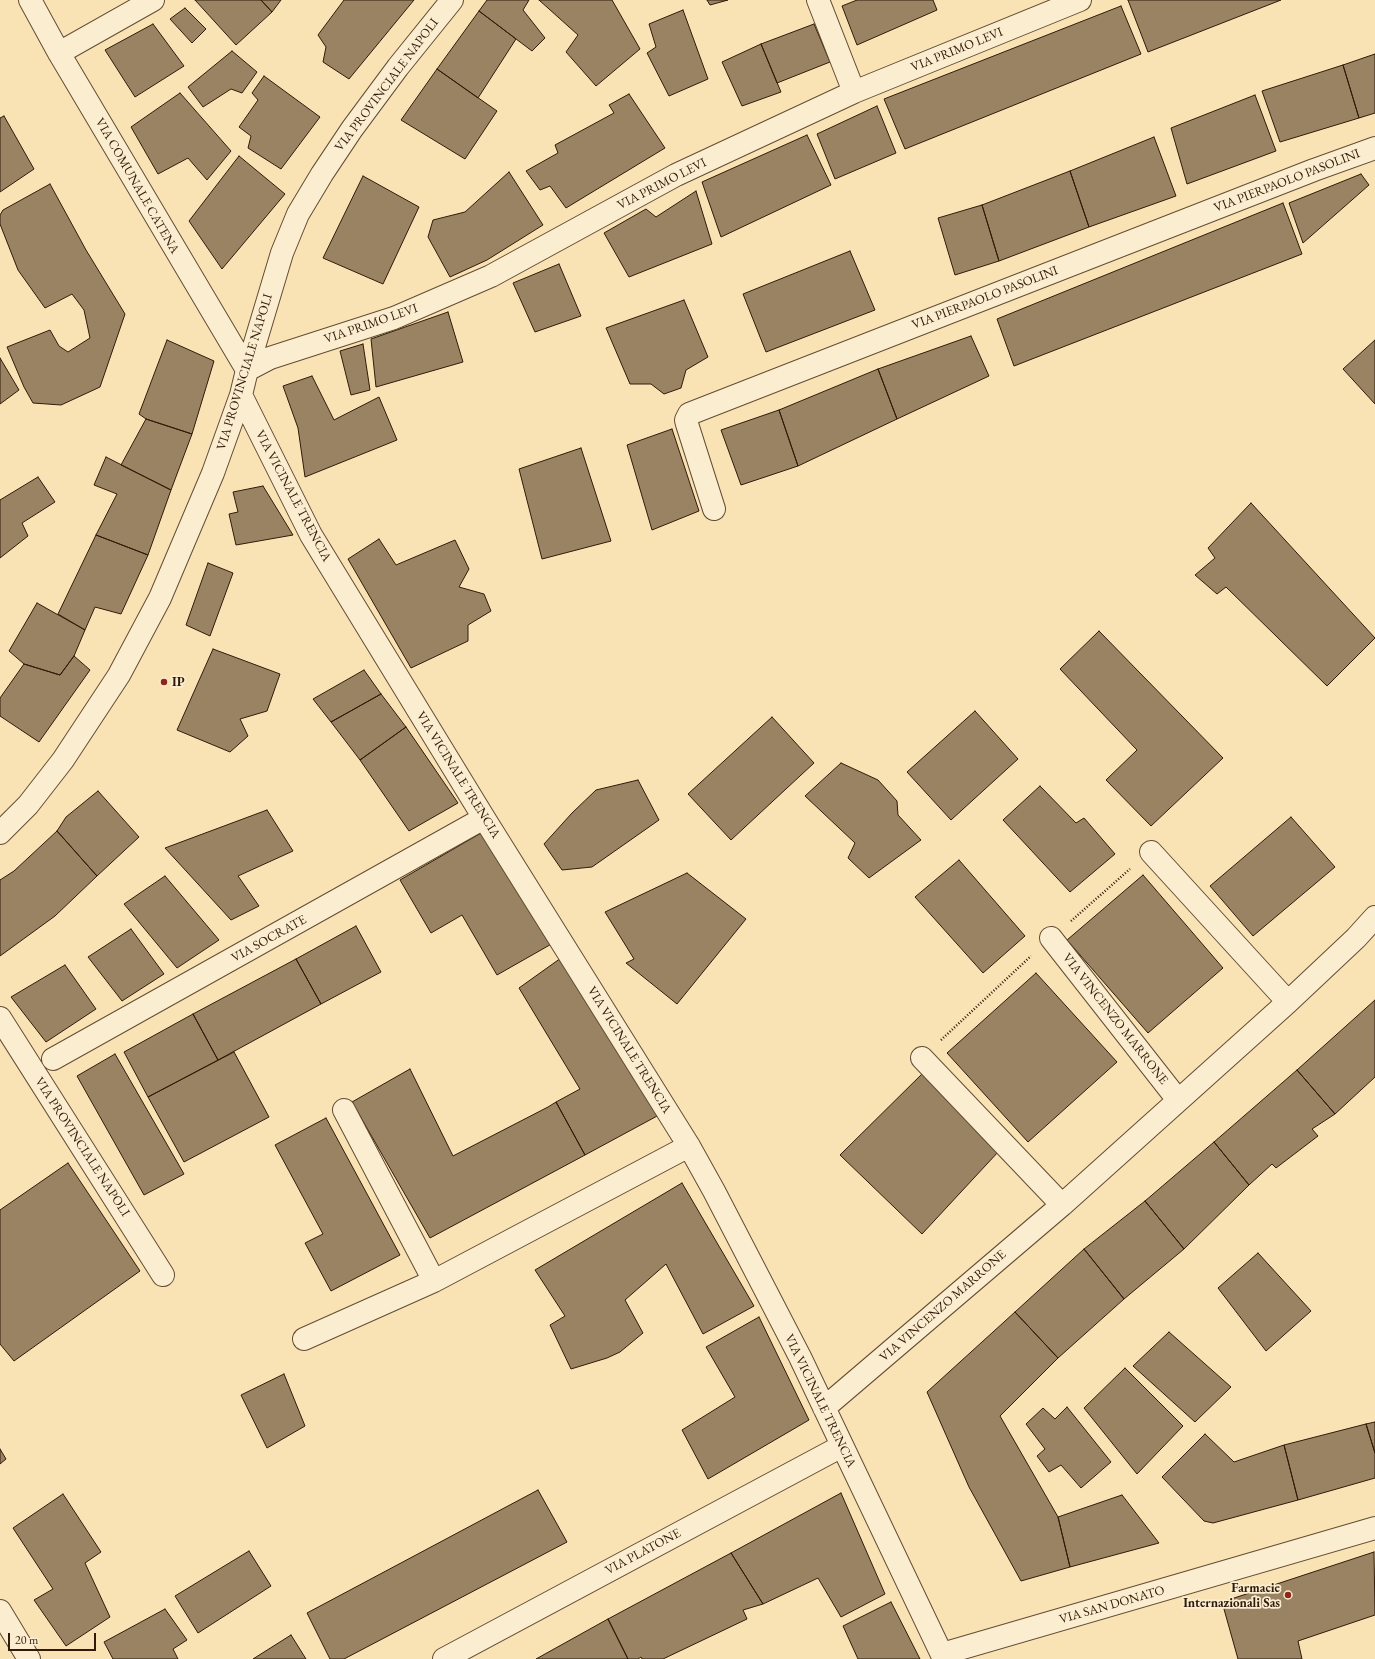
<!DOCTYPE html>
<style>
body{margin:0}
#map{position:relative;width:1375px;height:1659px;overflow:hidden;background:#f9e3b5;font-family:"EB Garamond",serif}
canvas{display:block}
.scale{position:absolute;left:8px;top:1633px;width:88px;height:18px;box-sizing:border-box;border:2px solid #311a09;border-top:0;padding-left:5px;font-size:12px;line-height:14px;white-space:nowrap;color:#311a09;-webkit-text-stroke:3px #fbedcf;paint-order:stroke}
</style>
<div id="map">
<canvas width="1375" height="1659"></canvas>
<div class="scale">20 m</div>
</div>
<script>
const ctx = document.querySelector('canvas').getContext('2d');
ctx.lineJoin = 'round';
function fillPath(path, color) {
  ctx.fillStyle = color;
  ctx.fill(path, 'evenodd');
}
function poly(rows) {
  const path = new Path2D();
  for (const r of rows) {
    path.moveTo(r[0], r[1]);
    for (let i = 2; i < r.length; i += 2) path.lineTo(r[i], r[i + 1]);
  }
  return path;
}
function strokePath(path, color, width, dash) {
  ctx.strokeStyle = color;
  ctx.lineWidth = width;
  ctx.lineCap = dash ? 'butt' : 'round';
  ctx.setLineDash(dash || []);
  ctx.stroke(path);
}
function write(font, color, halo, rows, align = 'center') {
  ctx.font = font + ' "EB Garamond",serif';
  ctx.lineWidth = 3.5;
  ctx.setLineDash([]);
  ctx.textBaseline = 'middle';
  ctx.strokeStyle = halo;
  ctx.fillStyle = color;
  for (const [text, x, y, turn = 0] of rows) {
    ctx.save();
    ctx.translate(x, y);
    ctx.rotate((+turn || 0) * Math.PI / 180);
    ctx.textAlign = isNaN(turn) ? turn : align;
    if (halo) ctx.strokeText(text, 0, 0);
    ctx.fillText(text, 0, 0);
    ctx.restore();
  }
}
const building = poly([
 [195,0,261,0,272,12,236,45,195,0],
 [261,0,281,0,272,12,261,0],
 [344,0,414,0,349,79,323,62,326,47,318,35,344,0],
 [487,0,529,0,523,10,545,38,532,51,479,11,487,0],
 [539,0,612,0,640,49,596,86,566,52,578,35,539,0],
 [707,0,728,0,710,5,707,0],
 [857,0,933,0,937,10,857,45,842,6,857,0],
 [1128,0,1281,0,1148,52,1128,0],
 [1121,6,1141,54,905,149,884,99,1121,6],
 [185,8,206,29,192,43,170,19,185,8],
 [683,10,708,79,669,96,647,53,656,47,649,24,683,10],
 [479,11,516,39,478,98,437,69,479,11],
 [153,24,184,66,135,97,105,50,153,24],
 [814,24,830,62,777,83,761,44,814,24],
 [761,44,781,92,742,106,722,62,761,44],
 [232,51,257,72,242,93,231,89,203,107,188,87,232,51],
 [1375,54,1375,113,1359,118,1343,65,1375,54],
 [1343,65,1359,118,1280,142,1262,91,1343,65],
 [437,69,497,111,465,159,401,120,437,69],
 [264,76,320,117,281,169,248,148,251,136,239,127,258,100,252,93,264,76],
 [180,93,231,151,207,180,188,158,158,174,131,127,180,93],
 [629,94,665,148,566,208,550,186,540,190,526,171,558,153,555,145,614,113,609,105,629,94],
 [1255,95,1276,151,1187,184,1171,128,1255,95],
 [877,106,896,153,835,179,817,134,877,106],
 [4,116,34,169,0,192,0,118,4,116],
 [807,135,831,185,721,237,702,182,807,135],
 [1154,137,1176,196,1089,227,1070,171,1154,137],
 [239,156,285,194,222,269,189,221,239,156],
 [1070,171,1089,227,999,261,982,205,1070,171],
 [509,172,543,225,487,260,450,277,428,237,433,220,465,212,509,172],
 [1361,174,1369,185,1303,243,1289,203,1361,174],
 [363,176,419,207,383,284,323,258,363,176],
 [50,184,86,250,125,314,100,387,61,405,33,403,24,387,7,347,50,330,59,346,68,352,90,338,84,310,72,294,45,308,18,270,0,224,0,215,3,210,50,184],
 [696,191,712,244,629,277,604,233,646,209,656,217,696,191],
 [1283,203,1302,254,1014,366,997,319,1283,203],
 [982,205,999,261,955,275,938,218,982,205],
 [850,251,875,310,766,352,743,294,850,251],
 [559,264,581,316,535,332,513,283,559,264],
 [684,300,708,357,686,370,681,388,664,394,651,384,630,384,606,328,684,300],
 [448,312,463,362,376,387,371,339,448,312],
 [971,336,989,376,897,419,878,369,971,336],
 [167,340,214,361,192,434,146,419,139,414,167,340],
 [1375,340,1375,404,1343,369,1375,340],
 [363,344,370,390,351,395,340,351,363,344],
 [0,358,19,390,0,404,0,358],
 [878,369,897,419,798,466,779,410,878,369],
 [312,376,334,420,379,397,397,440,305,477,298,428,283,386,312,376],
 [779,410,798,466,741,485,721,430,779,410],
 [146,419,192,434,171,490,121,465,146,419],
 [672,429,699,511,652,530,627,445,672,429],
 [581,448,611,541,542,559,519,469,581,448],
 [106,457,171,490,148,555,96,535,117,494,94,485,106,457],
 [38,477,55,502,22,523,28,536,0,558,0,500,38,477],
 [263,486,293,535,236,545,229,514,238,512,233,492,263,486],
 [1251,503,1375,638,1327,686,1226,587,1217,594,1195,575,1215,558,1208,548,1251,503],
 [96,535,148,555,121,614,95,607,85,630,58,614,96,535],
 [379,539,396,565,455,540,469,569,459,587,484,594,491,611,468,625,468,641,411,668,348,559,379,539],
 [208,563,233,573,210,636,186,625,208,563],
 [37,603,85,630,74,656,60,675,24,664,9,651,37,603],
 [1099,631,1223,758,1151,826,1106,780,1137,750,1060,669,1099,631],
 [213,649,280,674,267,711,240,719,248,736,230,752,177,730,213,649],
 [74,656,90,670,39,742,0,716,0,698,24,664,60,675,74,656],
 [364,670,381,694,331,722,313,699,364,670],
 [381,694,406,727,360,760,331,722,381,694],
 [975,711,1018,759,951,820,907,772,975,711],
 [772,717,814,763,731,840,688,794,772,717],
 [406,727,458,803,409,831,360,760,406,727],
 [841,763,878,780,897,801,898,815,921,840,869,878,848,858,855,843,805,796,841,763],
 [638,780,659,820,592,867,562,870,544,844,572,813,596,790,638,780],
 [1040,786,1076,823,1084,818,1115,854,1070,892,1003,820,1040,786],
 [98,791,139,837,97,876,57,831,66,817,98,791],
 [267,810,293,851,238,876,259,906,231,920,165,848,267,810],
 [1291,817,1335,867,1253,936,1210,886,1291,817],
 [488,829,555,942,497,975,462,915,431,933,400,880,488,829],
 [57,831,97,876,55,916,0,956,0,880,14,871,57,831],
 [959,860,1025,936,983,973,915,897,959,860],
 [687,873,746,919,677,1004,626,963,634,959,605,912,687,873],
 [1143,875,1223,968,1148,1033,1067,940,1143,875],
 [165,876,219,940,177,968,124,904,165,876],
 [356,926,381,972,321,1004,296,959,356,926],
 [131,929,164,974,122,1001,88,957,131,929],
 [561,958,659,1115,585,1155,556,1102,580,1089,519,988,561,958],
 [296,959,321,1004,218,1060,193,1014,296,959],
 [65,965,96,1009,46,1042,11,997,65,965],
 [1036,973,1117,1062,1028,1142,947,1053,1036,973],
 [1375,1000,1375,1077,1335,1114,1297,1070,1375,1000],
 [193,1014,218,1060,148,1097,124,1052,193,1014],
 [234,1052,269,1117,184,1162,148,1097,234,1052],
 [115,1054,184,1174,144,1195,77,1076,115,1054],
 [410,1069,453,1156,548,1107,556,1102,585,1155,430,1238,352,1102,410,1069],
 [926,1070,999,1151,922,1234,840,1155,926,1070],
 [1297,1070,1335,1114,1312,1129,1318,1136,1276,1168,1272,1164,1249,1185,1214,1142,1297,1070],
 [326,1118,400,1255,331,1291,305,1243,323,1234,275,1145,326,1118],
 [1214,1142,1249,1185,1184,1249,1145,1201,1214,1142],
 [68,1163,140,1271,14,1361,0,1344,0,1210,68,1163],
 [682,1183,754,1306,703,1334,666,1264,625,1300,643,1333,620,1352,607,1358,571,1369,550,1325,565,1316,535,1270,682,1183],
 [1145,1201,1184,1249,1124,1299,1084,1249,1145,1201],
 [1084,1249,1124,1299,1058,1358,1015,1312,1084,1249],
 [1258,1253,1311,1311,1266,1351,1218,1288,1258,1253],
 [1015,1312,1058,1358,1000,1416,1058,1517,1070,1567,1021,1581,969,1487,927,1392,1015,1312],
 [759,1317,809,1420,708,1479,682,1430,735,1397,706,1347,759,1317],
 [1169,1332,1231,1387,1195,1422,1133,1366,1169,1332],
 [1125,1368,1183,1426,1137,1474,1084,1408,1125,1368],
 [284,1374,305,1426,267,1448,241,1395,284,1374],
 [1067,1407,1111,1462,1081,1488,1061,1465,1049,1472,1037,1456,1045,1449,1026,1424,1043,1408,1055,1419,1067,1407],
 [1375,1422,1375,1453,1366,1424,1375,1422],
 [1366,1424,1375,1453,1375,1478,1298,1500,1284,1445,1366,1424],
 [1205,1434,1234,1462,1284,1445,1298,1500,1213,1523,1204,1521,1162,1477,1205,1434],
 [0,1449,6,1459,0,1464,0,1449],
 [538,1490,567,1542,344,1659,330,1659,307,1613,538,1490],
 [841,1493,885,1594,841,1617,818,1578,763,1604,731,1553,841,1493],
 [63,1494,101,1552,85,1563,110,1617,66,1646,34,1600,53,1589,13,1528,63,1494],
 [1122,1495,1159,1543,1070,1567,1058,1517,1122,1495],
 [249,1551,271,1586,198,1633,175,1596,249,1551],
 [1374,1552,1375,1615,1298,1641,1302,1659,1238,1659,1222,1602,1374,1552],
 [731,1553,763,1604,743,1610,747,1619,663,1659,642,1659,641,1657,638,1659,628,1659,608,1619,731,1553],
 [891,1602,920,1659,858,1659,843,1626,891,1602],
 [165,1609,187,1640,173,1649,178,1659,113,1659,104,1642,165,1609],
 [608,1619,628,1659,536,1659,608,1619],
 [291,1635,306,1659,253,1659,291,1635]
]);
fillPath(building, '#998362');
strokePath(building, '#311a09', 1);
const minor = poly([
 [30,0,59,53,247,370],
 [818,0,854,92],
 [59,53,153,0],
 [247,370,270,358,394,318,491,276,676,175,854,92,1080,0],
 [241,395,311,535,484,818,689,1146,714,1191,800,1357,944,1659],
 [714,509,687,424,686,420,689,414,1314,170,1375,148],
 [0,833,28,805,63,760,119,675,160,598,213,473,241,395,247,370,282,253,298,214,322,174,352,129,398,67,452,0],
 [1151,852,1288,1002],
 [1051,938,1178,1100],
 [0,1018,163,1275],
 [922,1058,1062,1205],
 [53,1059,484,818],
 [344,1110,434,1281],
 [304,1339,434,1281,689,1146],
 [824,1408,1062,1205,1288,1002,1356,938,1375,917],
 [0,1611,29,1659],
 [942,1654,1375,1528],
 [444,1659,842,1446]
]);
strokePath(minor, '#634c34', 24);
strokePath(poly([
 [1071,921,1130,869],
 [941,1040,1031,956]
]), '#311a09', 2.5, [1, 2]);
strokePath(minor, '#fbedcf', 22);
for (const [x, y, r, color] of [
 [164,682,4,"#8f2418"],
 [1288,1595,4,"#8f2418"]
]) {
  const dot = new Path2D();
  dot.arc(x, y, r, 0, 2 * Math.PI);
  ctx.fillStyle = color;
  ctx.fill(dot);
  strokePath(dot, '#fbedcf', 1.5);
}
write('13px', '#311a09', '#fbedcf', [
 ["VIA PRIMO LEVI",957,50,-22],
 ["VIA PROVINCIALE NAPOLI",387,85,-53],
 ["VIA PIERPAOLO PASOLINI",1287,181,-21],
 ["VIA PRIMO LEVI",662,184,-27],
 ["VIA COMUNALE CATENA",137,186,60],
 ["VIA PIERPAOLO PASOLINI",985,298,-21],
 ["VIA PRIMO LEVI",371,324,-19],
 ["VIA PROVINCIALE NAPOLI",245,372,-73],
 ["VIA VICINALE TRENCIA",293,496,62],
 ["VIA VICINALE TRENCIA",458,775,58],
 ["VIA SOCRATE",269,939,-29],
 ["VIA VINCENZO MARRONE",1115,1019,52],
 ["VIA VICINALE TRENCIA",629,1050,58],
 ["VIA PROVINCIALE NAPOLI",82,1147,57],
 ["VIA VINCENZO MARRONE",943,1306,-41],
 ["VIA VICINALE TRENCIA",820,1401,64],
 ["VIA PLATONE",643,1552,-28],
 ["VIA SAN DONATO",1112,1605,-16]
]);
write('bold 13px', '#311a09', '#fbedcf', [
 ["IP",172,682],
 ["Farmacie",1280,1588,"right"],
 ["Internazionali Sas",1280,1603,"right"]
], 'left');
</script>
